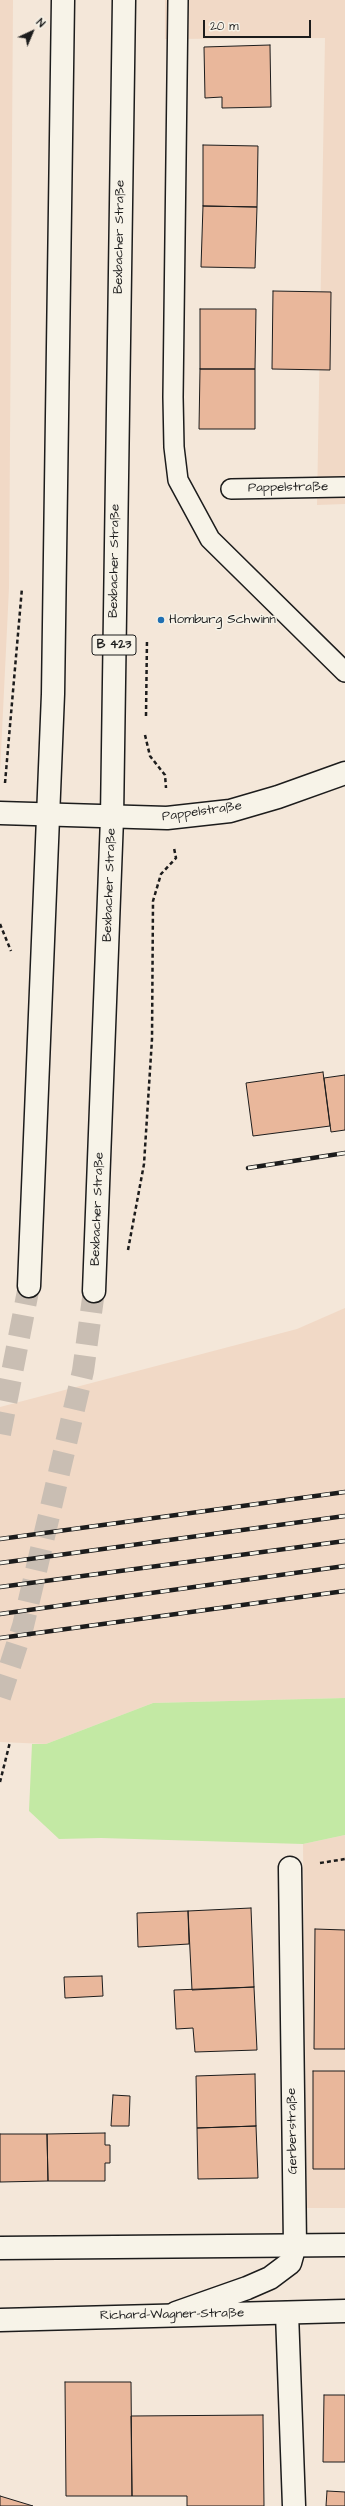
<!DOCTYPE html>
<meta charset="utf-8">
<style>
body{margin:0}
#map{position:relative;width:345px;height:2506px;overflow:hidden;background:#f4e7d9;font-family:"Architects Daughter",sans-serif}
canvas{display:block}
.north{position:absolute;left:12px;top:12px;width:40px;height:40px;-webkit-text-stroke:3px #f7f3e8;paint-order:stroke;rotate:44deg;font-size:11px;font-weight:700;line-height:16px;text-align:center;color:#1c1c1c}
.north::after{content:'';display:block;margin:auto;width:14px;height:18px;background:#1c1c1c;clip-path:polygon(50% 0,100% 100%,50% 72%,0 100%)}
.scale{position:absolute;left:203px;top:20px;width:108px;height:18px;box-sizing:border-box;border:2px solid #1c1c1c;border-top:0;padding-left:5px;font-size:12px;line-height:14px;white-space:nowrap;color:#1c1c1c;-webkit-text-stroke:3px #f7f3e8;paint-order:stroke}
</style>
<div id="map">
<canvas width="345" height="2506"></canvas>
<div class="north">N</div>
<div class="scale">20 m</div>
</div>
<script>
const ctx = document.querySelector('canvas').getContext('2d');
ctx.lineJoin = 'round';
function fillPath(path, color) {
  ctx.fillStyle = color;
  ctx.fill(path, 'evenodd');
}
function poly(rows) {
  const path = new Path2D();
  for (const r of rows) {
    path.moveTo(r[0], r[1]);
    for (let i = 2; i < r.length; i += 2) path.lineTo(r[i], r[i + 1]);
  }
  return path;
}
function strokePath(path, color, width, dash) {
  ctx.strokeStyle = color;
  ctx.lineWidth = width;
  ctx.lineCap = dash ? 'butt' : 'round';
  ctx.setLineDash(dash || []);
  ctx.stroke(path);
}
function write(font, color, halo, rows, align = 'center') {
  ctx.font = font + ' "Architects Daughter",sans-serif';
  ctx.lineWidth = 3;
  ctx.setLineDash([]);
  ctx.textBaseline = 'middle';
  ctx.strokeStyle = halo;
  ctx.fillStyle = color;
  for (const [text, x, y, turn = 0] of rows) {
    ctx.save();
    ctx.translate(x, y);
    ctx.rotate((+turn || 0) * Math.PI / 180);
    ctx.textAlign = isNaN(turn) ? turn : align;
    if (halo) ctx.strokeText(text, 0, 0);
    ctx.fillText(text, 0, 0);
    ctx.restore();
  }
}
fillPath(poly([
 [0,0,13,0,9,588,0,773],
 [165,0,345,0,345,504,317,505,325,38,165,39],
 [345,1308,345,1698,153,1703,46,1744,0,1742,0,1407,297,1329],
 [345,1835,345,2208,307,2208,303,1844]
]), '#f1d9c6');
fillPath(poly([
 [345,1698,345,1835,303,1844,101,1838,59,1839,29,1811,32,1744,46,1744,153,1703]
]), '#c3e9a4');
const building = poly([
 [270,45,271,107,222,108,222,97,205,98,204,47,270,45],
 [203,145,258,146,257,207,203,206,203,145],
 [203,206,257,207,255,268,201,267,203,206],
 [273,291,331,292,330,370,272,369,273,291],
 [200,309,256,309,255,369,200,369,200,309],
 [200,369,255,369,255,429,199,429,200,369],
 [323,1072,330,1126,253,1136,246,1083,323,1072],
 [345,1075,345,1130,331,1132,324,1078,345,1075],
 [251,1908,254,1987,192,1990,188,1911,251,1908],
 [188,1911,189,1944,138,1947,137,1913,188,1911],
 [315,1929,345,1930,345,2049,314,2049,315,1929],
 [102,1976,103,1996,65,1998,64,1977,102,1976],
 [254,1987,257,2050,195,2052,193,2028,176,2029,174,1990,254,1987],
 [313,2071,345,2071,345,2169,313,2169,313,2071],
 [255,2074,256,2126,197,2128,196,2076,255,2074],
 [113,2095,130,2096,129,2126,111,2126,113,2095],
 [256,2126,258,2178,198,2179,197,2128,256,2126],
 [105,2133,105,2145,110,2145,110,2163,105,2163,105,2181,48,2181,47,2134,105,2133],
 [0,2134,47,2134,48,2181,0,2182,0,2134],
 [65,2382,131,2382,132,2496,66,2496,65,2382],
 [324,2395,345,2395,345,2462,323,2462,324,2395],
 [263,2415,264,2506,187,2506,187,2496,132,2496,131,2416,263,2415],
 [327,2491,345,2492,345,2506,326,2506,327,2491],
 [0,2496,33,2506,0,2506,0,2496]
]);
fillPath(building, '#e9b79b');
strokePath(building, '#1c1c1c', 1);
strokePath(poly([
 [0,1434,29,1286],
 [0,1697,23,1626,83,1371,94,1291]
]), '#c9beb3', 22, [22, 11]);
const service = poly([
 [178,0,173,397,174,447,178,480,210,539,345,672],
 [231,489,345,487]
]);
const minor = poly([
 [0,813,167,818,230,811,278,797,345,773],
 [176,2313,247,2288,270,2278,290,2263,295,2245,290,1868],
 [287,2313,294,2506]
]);
const secondary = poly([
 [0,2248,345,2245],
 [0,2320,345,2311]
]);
const primary = poly([
 [29,1286,53,694,63,0],
 [94,1291,112,818,124,0]
]);
strokePath(service, '#1c1c1c', 22);
strokePath(minor, '#1c1c1c', 25);
strokePath(secondary, '#1c1c1c', 25);
strokePath(primary, '#1c1c1c', 25);
strokePath(poly([
 [146,716,147,639],
 [145,735,150,756,165,775,166,788],
 [5,783,22,588],
 [0,924,11,951],
 [128,1250,144,1164,152,1039,153,901,161,874,176,858,174,848],
 [0,1782,10,1742],
 [320,1863,345,1859]
]), '#1c1c1c', 2.5, [4, 3]);
strokePath(service, '#f7f3e8', 19);
strokePath(minor, '#f7f3e8', 22);
strokePath(secondary, '#f7f3e8', 22);
strokePath(primary, '#f7f3e8', 22);
const rail = poly([
 [248,1168,345,1153],
 [0,1539,345,1492],
 [0,1563,345,1516],
 [0,1587,345,1541],
 [0,1614,345,1566],
 [0,1638,345,1591]
]);
strokePath(rail, '#1c1c1c', 4.5);
strokePath(rail, '#f7f3e8', 3, [9]);
for (const [x, y, r, color] of [
 [161,620,4,"#1f6fb2"]
]) {
  const dot = new Path2D();
  dot.arc(x, y, r, 0, 2 * Math.PI);
  ctx.fillStyle = color;
  ctx.fill(dot);
  strokePath(dot, '#f7f3e8', 1.5);
}
for (const [x, y, w] of [
 [114,645,44]
]) {
  const box = new Path2D();
  box.roundRect(x - w / 2, y - 10, w, 20, 3);
  ctx.fillStyle = '#f7f3e8';
  ctx.fill(box);
  strokePath(box, '#1c1c1c', 1);
}
write('bold 12px', '#1c1c1c', null, [
 ["B 423",114,645]
]);
write('13px', '#1c1c1c', '#f7f3e8', [
 ["Bexbacher Straße",120,237,-89],
 ["Pappelstraße",288,488,-1],
 ["Bexbacher Straße",115,561,-89],
 ["Pappelstraße",202,812,-8],
 ["Bexbacher Straße",110,885,-88],
 ["Bexbacher Straße",98,1209,-88],
 ["Gerberstraße",293,2131,-91],
 ["Richard-Wagner-Straße",172,2315,-1]
]);
write('13px', '#1c1c1c', '#f7f3e8', [
 ["Homburg Schwinn",169,620]
], 'left');
</script>
